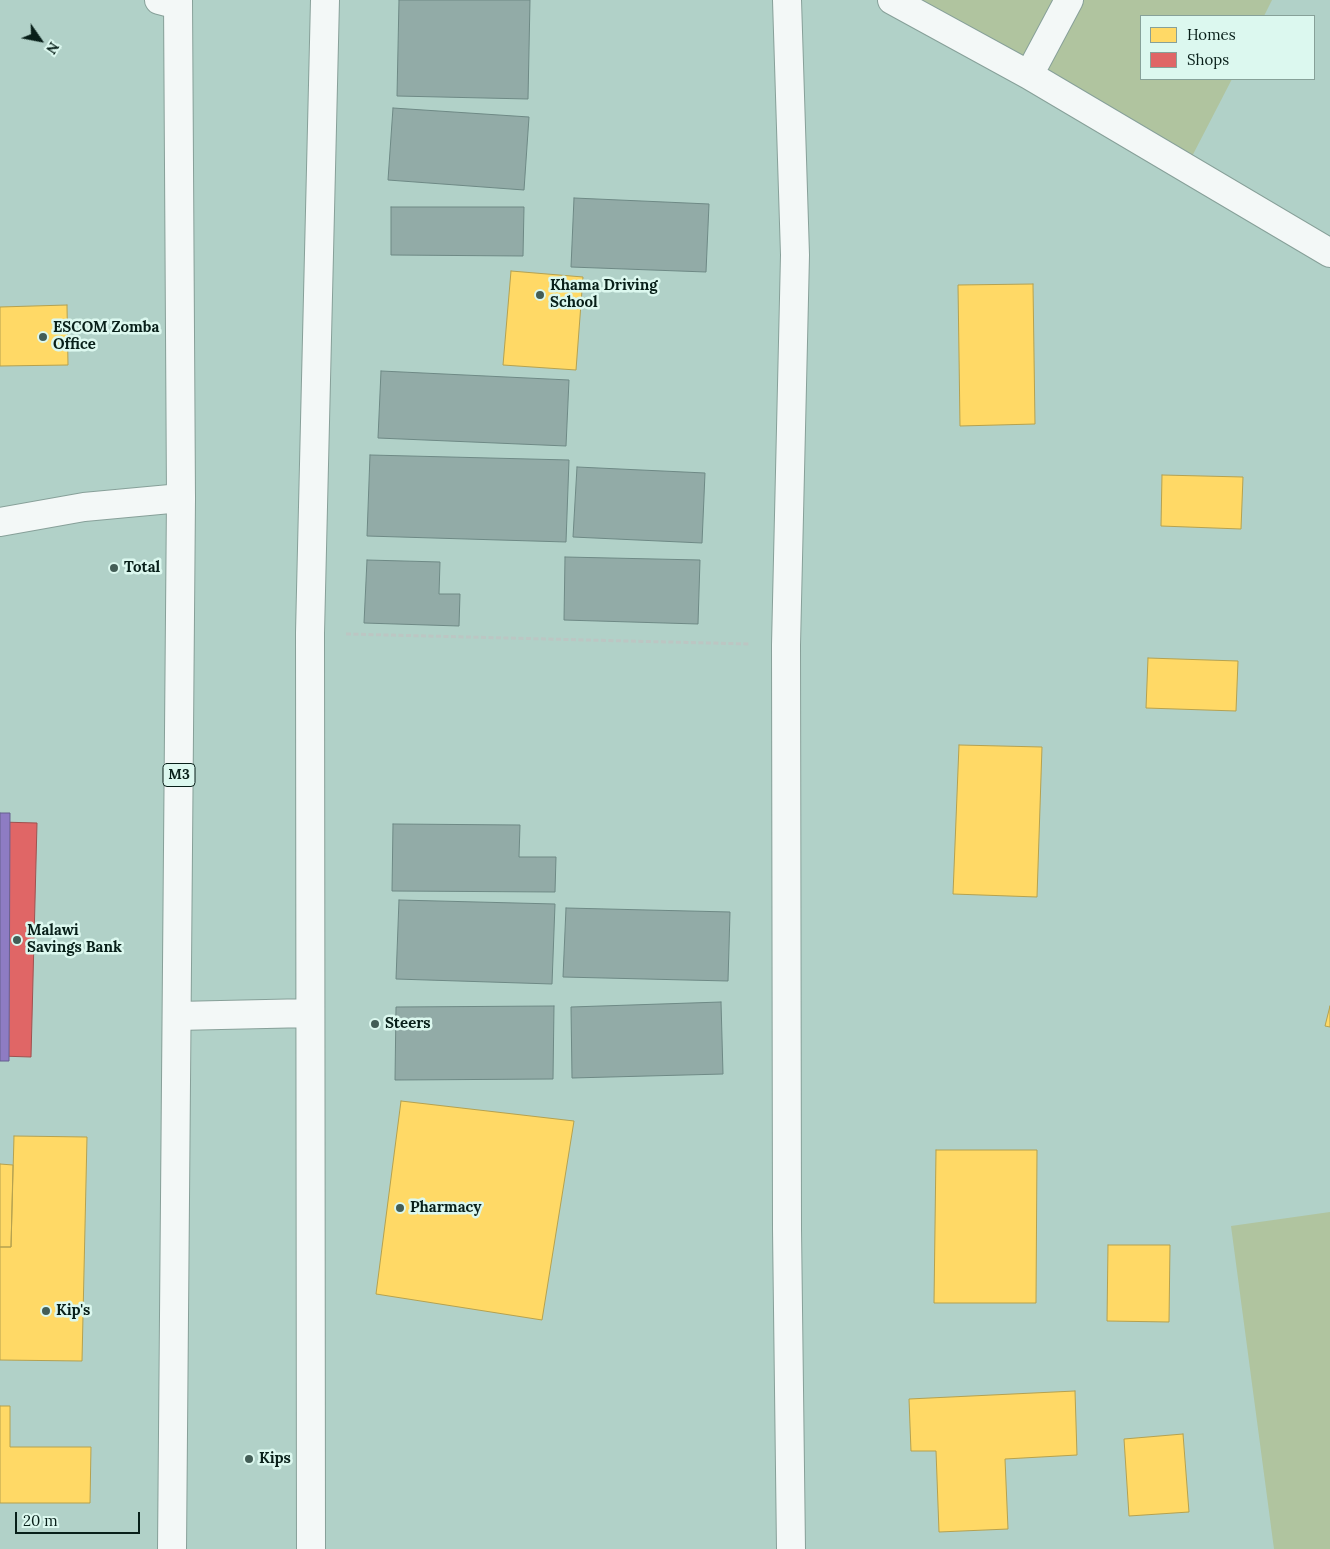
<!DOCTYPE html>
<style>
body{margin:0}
#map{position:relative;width:1330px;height:1549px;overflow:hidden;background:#b1d1c8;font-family:Lora,serif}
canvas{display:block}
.legend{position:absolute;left:1140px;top:15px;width:175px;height:65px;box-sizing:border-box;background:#dcf8ef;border:1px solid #87a199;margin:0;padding:6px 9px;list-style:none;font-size:15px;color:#081f19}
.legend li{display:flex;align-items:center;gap:10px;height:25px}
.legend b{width:25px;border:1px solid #87a199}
.north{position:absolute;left:15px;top:15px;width:50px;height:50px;-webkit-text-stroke:4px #dcf8ef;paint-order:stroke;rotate:123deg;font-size:14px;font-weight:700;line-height:20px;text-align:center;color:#081f19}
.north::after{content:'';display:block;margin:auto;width:18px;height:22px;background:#081f19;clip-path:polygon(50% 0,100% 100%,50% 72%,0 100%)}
.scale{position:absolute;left:15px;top:1512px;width:125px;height:22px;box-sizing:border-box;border:2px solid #081f19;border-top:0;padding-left:6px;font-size:15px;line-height:18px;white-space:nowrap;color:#081f19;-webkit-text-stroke:4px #dcf8ef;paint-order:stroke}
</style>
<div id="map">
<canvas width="1330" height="1549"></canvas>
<ul class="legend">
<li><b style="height:14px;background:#ffd966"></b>Homes</li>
<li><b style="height:14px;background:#e06666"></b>Shops</li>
</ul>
<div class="north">N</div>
<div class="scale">20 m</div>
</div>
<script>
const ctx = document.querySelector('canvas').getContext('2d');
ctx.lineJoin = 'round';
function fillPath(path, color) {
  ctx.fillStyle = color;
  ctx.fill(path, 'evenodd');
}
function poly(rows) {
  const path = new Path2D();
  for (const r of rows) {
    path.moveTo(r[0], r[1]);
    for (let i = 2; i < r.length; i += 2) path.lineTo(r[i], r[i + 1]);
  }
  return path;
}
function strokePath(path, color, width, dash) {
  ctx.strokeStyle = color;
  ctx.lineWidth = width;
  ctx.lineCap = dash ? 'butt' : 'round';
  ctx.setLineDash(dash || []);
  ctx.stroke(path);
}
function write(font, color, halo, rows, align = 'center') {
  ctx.font = font + ' Lora,serif';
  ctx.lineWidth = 5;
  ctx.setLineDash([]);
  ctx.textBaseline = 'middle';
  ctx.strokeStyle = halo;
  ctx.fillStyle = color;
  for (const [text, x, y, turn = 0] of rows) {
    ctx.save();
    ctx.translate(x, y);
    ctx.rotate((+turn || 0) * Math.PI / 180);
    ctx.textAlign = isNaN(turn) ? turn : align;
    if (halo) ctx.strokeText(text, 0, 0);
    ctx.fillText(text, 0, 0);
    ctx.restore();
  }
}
fillPath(poly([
 [892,0,1272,0,1264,16,1141,16,1141,79,1232,79,1186,168],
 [1330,1212,1330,1549,1274,1549,1231,1226]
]), '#b0c49f');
const homes = poly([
 [511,271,583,277,576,370,503,365,511,271],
 [1033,284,1035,424,960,426,958,285,1033,284],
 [67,305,68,365,0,366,0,307,67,305],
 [1162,475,1243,477,1241,529,1161,526,1162,475],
 [1148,658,1238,661,1236,711,1146,708,1148,658],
 [959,745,1042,747,1037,897,953,894,959,745],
 [1330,1006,1330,1027,1325,1026,1330,1006],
 [401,1101,574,1121,542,1320,376,1294,401,1101],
 [14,1136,87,1137,82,1361,0,1360,0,1247,11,1247,14,1136],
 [936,1150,1037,1150,1036,1303,934,1303,936,1150],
 [0,1164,13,1165,11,1247,0,1247,0,1164],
 [1108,1245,1170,1245,1169,1322,1107,1321,1108,1245],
 [1075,1391,1077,1455,1005,1459,1008,1529,939,1532,936,1451,911,1451,909,1399,1075,1391],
 [0,1406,10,1406,10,1447,91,1447,90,1503,0,1503,0,1406],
 [1183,1434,1189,1512,1129,1516,1124,1439,1183,1434]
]);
fillPath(homes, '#ffd966');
strokePath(homes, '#b5a14f', 1);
const shops = poly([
 [0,822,37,823,31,1057,0,1056,0,822]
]);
fillPath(shops, '#e06666');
strokePath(shops, '#9f514f', 1);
const offices = poly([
 [0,813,10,813,9,1061,0,1061,0,813]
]);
fillPath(offices, '#8e7cc3');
strokePath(offices, '#666090', 1);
const building = poly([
 [399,0,530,0,528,99,397,96,399,0],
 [393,108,529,117,524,190,388,180,393,108],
 [574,198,709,204,706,272,571,267,574,198],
 [391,207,524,207,523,256,391,255,391,207],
 [381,371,569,380,566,446,378,438,381,371],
 [370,455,569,460,566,542,367,536,370,455],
 [577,467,705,473,702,543,573,537,577,467],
 [565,557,700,560,698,624,564,620,565,557],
 [367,560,440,562,439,594,460,594,459,626,364,623,367,560],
 [393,824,520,825,519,857,556,857,555,892,392,891,393,824],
 [399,900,555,904,552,984,396,979,399,900],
 [566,908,730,912,728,981,563,977,566,908],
 [721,1002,723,1074,572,1078,571,1007,721,1002],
 [554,1006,553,1079,395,1080,396,1007,554,1006]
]);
fillPath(building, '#92aba7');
strokePath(building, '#6e8985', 1);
const minor = poly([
 [159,0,178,5],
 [787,0,795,255,786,645,787,1229,791,1549],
 [892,0,1029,75,1330,253],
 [1029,75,1069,0],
 [0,522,84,507,181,498],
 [177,1016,310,1013],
 [311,1549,310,633,325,0]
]);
const highway = poly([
 [172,1549,181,498,178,0]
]);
strokePath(minor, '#87a099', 30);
strokePath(highway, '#87a099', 30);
strokePath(poly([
 [346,634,749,644]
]), '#bcc6c3', 3, [5, 2.5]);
strokePath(minor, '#f3f8f7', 28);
strokePath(highway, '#f3f8f7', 28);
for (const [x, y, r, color] of [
 [540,295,5,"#435d56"],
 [43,337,5,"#435d56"],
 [114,568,5,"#435d56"],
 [17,940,5,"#435d56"],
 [375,1024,5,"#435d56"],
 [400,1208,5,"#435d56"],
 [46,1311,5,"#435d56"],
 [249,1459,5,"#435d56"]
]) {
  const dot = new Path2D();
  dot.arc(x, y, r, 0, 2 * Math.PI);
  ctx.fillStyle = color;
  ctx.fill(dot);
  strokePath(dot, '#dcf8ef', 2);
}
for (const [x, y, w] of [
 [179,775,32]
]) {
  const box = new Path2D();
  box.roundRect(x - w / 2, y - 11.5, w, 23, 4);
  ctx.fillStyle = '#dcf8ef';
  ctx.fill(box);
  strokePath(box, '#081f19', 1);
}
write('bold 14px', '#081f19', null, [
 ["M3",179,775]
]);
write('bold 15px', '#081f19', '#dcf8ef', [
 ["Khama Driving",550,286],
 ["School",550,303],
 ["ESCOM Zomba",53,328],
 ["Office",53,345],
 ["Total",124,568],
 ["Malawi",27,931],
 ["Savings Bank",27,948],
 ["Steers",385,1024],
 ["Pharmacy",410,1208],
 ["Kip's",56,1311],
 ["Kips",259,1459]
], 'left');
</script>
